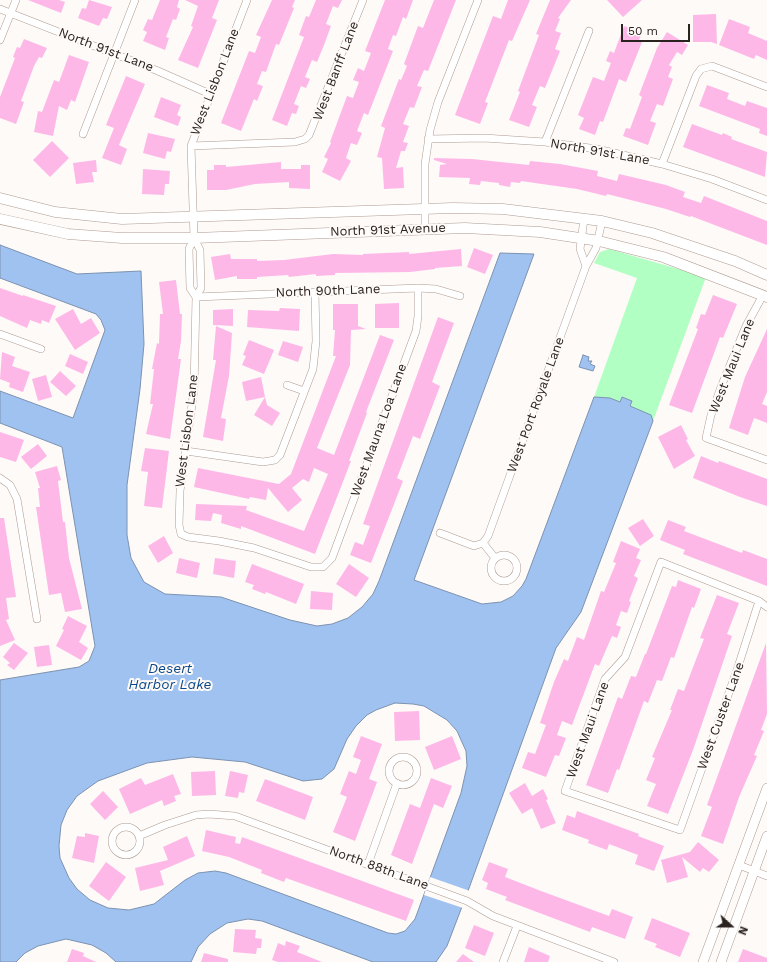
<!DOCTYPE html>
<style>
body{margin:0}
#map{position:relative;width:767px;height:962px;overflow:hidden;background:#fefaf7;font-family:"Work Sans",sans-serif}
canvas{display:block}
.north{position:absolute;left:711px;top:906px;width:40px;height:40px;-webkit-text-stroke:3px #fefaf7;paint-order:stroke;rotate:111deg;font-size:11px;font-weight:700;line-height:16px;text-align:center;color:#2a221e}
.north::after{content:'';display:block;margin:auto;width:14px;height:18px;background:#2a221e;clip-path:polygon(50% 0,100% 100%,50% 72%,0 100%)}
.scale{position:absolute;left:621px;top:24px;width:69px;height:18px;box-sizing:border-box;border:2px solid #2a221e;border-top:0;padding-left:5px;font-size:12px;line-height:14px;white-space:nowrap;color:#2a221e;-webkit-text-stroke:3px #fefaf7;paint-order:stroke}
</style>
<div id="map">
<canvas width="767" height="962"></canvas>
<div class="north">N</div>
<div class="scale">50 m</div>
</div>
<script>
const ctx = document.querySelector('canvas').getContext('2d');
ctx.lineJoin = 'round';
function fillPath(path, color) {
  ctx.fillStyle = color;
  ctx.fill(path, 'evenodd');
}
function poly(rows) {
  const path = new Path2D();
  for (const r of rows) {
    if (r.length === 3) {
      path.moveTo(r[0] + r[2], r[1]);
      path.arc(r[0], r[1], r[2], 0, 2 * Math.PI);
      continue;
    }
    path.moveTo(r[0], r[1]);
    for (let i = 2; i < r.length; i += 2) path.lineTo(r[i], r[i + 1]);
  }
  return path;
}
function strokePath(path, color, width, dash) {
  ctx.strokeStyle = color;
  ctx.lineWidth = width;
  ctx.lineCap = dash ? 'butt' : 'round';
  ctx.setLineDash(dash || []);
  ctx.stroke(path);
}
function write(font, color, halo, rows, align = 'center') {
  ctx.font = font + ' "Work Sans",sans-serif';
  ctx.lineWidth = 4;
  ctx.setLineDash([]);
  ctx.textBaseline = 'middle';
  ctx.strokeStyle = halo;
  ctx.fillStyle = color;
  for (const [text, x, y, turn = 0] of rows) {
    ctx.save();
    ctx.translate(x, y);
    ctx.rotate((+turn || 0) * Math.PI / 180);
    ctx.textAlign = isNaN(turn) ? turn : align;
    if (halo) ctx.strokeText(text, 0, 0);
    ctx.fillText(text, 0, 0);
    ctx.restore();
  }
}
fillPath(poly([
 [609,249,706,277,653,421,651,415,630,406,632,401,622,397,620,402,610,398,594,397,637,278,594,263,600,252]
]), '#b1ffc2');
const water = poly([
 [0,245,77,274,141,271,144,344,140,389,127,485,127,535,131,558,144,582,165,594,221,597,290,620,317,626,332,624,348,618,362,607,373,594,379,581,500,253,534,254,414,580,482,604,501,602,513,596,522,586,526,579,594,397,610,398,620,402,622,397,632,401,630,406,651,415,653,421,581,612,556,648,468,891,447,946,436,962,373,962,262,921,248,919,227,923,210,934,198,947,191,962,116,962,106,953,92,945,66,939,38,946,25,953,16,962,0,962,0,680,79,667,89,661,95,646,62,447,0,423,0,391,73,418,105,330,101,320,96,314,0,278,0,245],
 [395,703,413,704,424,706,447,720,457,731,461,740,466,751,467,766,461,793,415,919,405,931,396,934,388,933,226,873,215,871,198,873,185,880,154,904,129,910,108,908,90,900,77,889,69,878,60,858,59,846,61,825,67,810,77,796,98,781,147,763,192,757,245,762,303,781,322,779,334,769,347,739,356,726,367,715,376,710,395,703],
 [583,355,589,357,588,361,592,361,590,364,595,366,593,371,579,367,583,355]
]);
fillPath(water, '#9fc2f0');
strokePath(water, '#7c92b1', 1);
fillPath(poly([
 [430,877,470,891,463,908,424,895]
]), '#fefaf7');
fillPath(poly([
 [28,0,59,0,65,2,61,13],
 [89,0,112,7,107,19,103,18,99,26,78,18,82,8,86,9],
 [160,0,179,0,177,7,180,9,176,20,173,19,166,37,169,38,165,50,143,41,147,32,143,30,148,19,152,20],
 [185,0,219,0,212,18,217,20,198,68,178,60,193,27,191,26,198,6],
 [272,0,295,0,292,7,294,8,279,45,276,44,266,72,262,71,257,84,263,86,257,101,254,99,241,131,221,123,249,51,255,53,261,37,256,35],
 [316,0,342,0,338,8,333,6,326,24,331,26,324,45,317,62,312,60,305,77,310,79,306,88,301,86,294,104,299,106,296,114,292,113,287,126,272,120,304,37,299,35,306,16,309,17],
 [385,0,413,0,406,19,403,17,396,36,393,35,388,49,393,51,368,115,364,113,357,131,362,133,357,145,351,143,346,158,351,161,340,181,322,172,328,159,324,157,331,143,330,142,347,96,353,98,359,82,353,80,358,68,364,71,371,53,365,51],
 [434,0,456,0,428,71,424,70,417,86,422,87,414,108,410,107,403,124,409,126,403,142,408,143,405,151,401,151,396,168,403,167,404,188,384,189,382,158,377,157,385,128,381,126,399,79,401,80,407,66,404,64,418,26,423,28],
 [508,0,530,0,512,41,509,40,485,102,488,103,480,124,455,115,493,16,501,19],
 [550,0,571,0,558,18,560,19,555,31,561,33,555,49,560,51,545,88,540,86,532,105,537,107,529,127,509,120,520,92,518,91,539,35,536,34],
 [607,0,642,0,623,17],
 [716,14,717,44,711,42,693,42,693,15],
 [729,19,750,27,748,33,767,41,767,60,756,55,754,59,719,45],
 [624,26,642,33,639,40,642,42,626,82,619,79,603,122,600,121,595,135,579,129,584,118,578,115,593,77,604,81,611,63,606,61,610,51,614,53],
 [667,32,688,45,682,55,677,52,669,65,672,67,668,77,673,79,663,106,657,104,650,121,656,123,648,145,623,136,626,128,630,129,642,97,639,95,657,48],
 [24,39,47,48,42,58,39,57,34,66,21,101,24,102,16,124,0,118,0,97,15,58,13,57,17,47,20,48],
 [69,55,89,62,75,102,71,100,67,110,59,106,53,136,34,132,38,111,42,112,54,80,59,82],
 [126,76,145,84,119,145,127,149,121,165,102,158,114,128,106,125],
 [707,85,729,93,727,99,745,106,747,101,767,108,767,136,759,133,760,129,699,106],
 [161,97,181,105,177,115,181,117,178,126,154,117],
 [692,124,722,135,723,133,732,137,731,139,767,152,765,177,683,147],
 [148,133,175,139,171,152,167,151,165,159,143,153],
 [52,141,69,158,50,177,33,160],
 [434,158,472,159,529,165,530,161,560,164,598,171,597,176,617,181,619,174,666,185,685,192,683,197,701,203,704,196,767,221,767,245,691,216,690,217,666,209,607,194,606,196,577,189,521,181,520,183,511,182,510,187,499,185,499,183,481,181,480,185,469,184,470,178,439,177,440,165,447,164,434,160],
 [96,160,97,172,92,172,94,182,76,184,73,163],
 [281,162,281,169,301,169,301,165,310,165,310,189,289,188,289,182,255,184,226,190,207,190,207,170,214,170,214,165,226,165,226,167],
 [143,169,170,171,169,184,165,184,164,195,142,194],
 [474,248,493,255,485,274,467,267],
 [461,249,462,266,435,268,435,269,410,272,335,273,335,275,316,276,316,274,289,277,288,275,257,277,257,279,237,279,237,276,215,280,211,257,230,254,231,259,257,259,257,261,284,260,333,254,363,255,363,254,409,252,409,254],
 [176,280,180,314,182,314,181,341,178,359,181,359,170,439,146,434,153,404,150,404,154,369,152,369,157,343,159,344,160,314,163,314,159,282],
 [0,288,23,296,23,295,56,306,49,323,42,320,41,324,30,320,27,328,0,316],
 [713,295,737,304,723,338,720,337,692,413,669,405,698,329,696,328,701,314,705,315],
 [399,303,399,328,375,328,375,304],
 [333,304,358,304,358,326,366,329,351,330,350,365,317,448,334,455,380,335,394,340,366,412,367,413,349,461,351,461,315,554,241,526,241,529,221,523,222,515,213,513,211,521,195,520,196,504,247,506,246,510,304,531,328,474,314,468,309,482,303,479,292,488,302,500,288,512,268,488,266,500,250,497,249,499,194,487,198,468,279,484,291,474,336,356,333,356,335,330,333,330],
 [280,308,300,309,299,331,247,327,248,310,279,311],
 [73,309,81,324,91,318,100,333,75,350,55,319],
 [233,309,233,326,213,325,213,310],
 [438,317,454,323,432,382,440,386,420,439,413,436,397,478,403,481,371,563,350,555,355,542,363,545,370,526,363,524],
 [216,326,232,333,229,376,221,418,226,419,223,441,203,437,216,360,213,360],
 [767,329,767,392,762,404,767,406,767,423,754,418,748,435,729,428,745,377],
 [249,340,274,350,264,374,242,365,246,356,243,355],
 [283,341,303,347,298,362,278,355],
 [2,352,15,357,12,366,30,372,23,392,9,387,10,383,0,379],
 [70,354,88,362,83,374,65,366],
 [60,371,76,386,66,396,50,382],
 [46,375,52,397,38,401,32,379],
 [261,377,265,397,246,401,242,382],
 [265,397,267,405,280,413,272,426,254,415],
 [681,425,688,439,686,440,695,456,674,469,658,437],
 [0,432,24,440,16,462,0,457],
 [38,444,47,456,31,469,21,457],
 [145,448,169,451,162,508,144,506,148,472,141,471],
 [701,456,718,463,719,461,767,479,767,506,740,497,693,478],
 [57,466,61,480,58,481,63,522,65,522,69,558,82,609,65,612,61,593,49,595,36,507,40,507,38,488,40,488,35,472],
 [0,518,4,518,16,597,6,598,9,619,6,620,15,640,0,646],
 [643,519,654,536,640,546,628,528],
 [668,520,686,527,684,531,742,553,743,550,767,559,767,586,683,554,685,550,660,540],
 [164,536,173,553,158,563,148,546],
 [621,541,640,549,636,558,641,560,634,576,638,578,629,601,631,602,627,613,621,611,616,625,621,627,617,638,612,636,599,666,595,664,572,725,562,721,557,735,566,738,559,756,555,755,546,777,522,768,528,752,535,754,546,725,540,723,554,682,564,659,568,661,577,637,584,640,601,591,604,592,616,563,613,562],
 [179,558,200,563,197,578,176,573],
 [215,558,236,561,234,578,213,574],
 [252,564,304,584,296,604,266,592,265,594,252,589,254,585,245,582],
 [349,564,369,578,356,597,336,584],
 [678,580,701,589,694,608,692,607,674,658,671,657,662,681,657,680,648,703,644,701,619,770,617,769,608,793,586,785,618,697,622,699,631,676,636,677,645,654,646,654,672,586,676,587],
 [311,591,333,593,332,610,310,609],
 [717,595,739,603,727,634,732,636,693,750,668,814,647,806,656,784,646,780,655,758,652,757,672,710,670,710,678,689,684,691,695,662,704,639,700,638],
 [68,616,87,626,79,642,88,648,81,660,56,646,64,630,62,629],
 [14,643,28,653,14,670,7,665,10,663,3,657],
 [766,643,767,714,761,730,764,731,754,755,757,756,739,797,723,844,701,836,712,807,707,805],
 [49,645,52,665,37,667,34,647],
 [419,711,420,740,395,741,394,712],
 [361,736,382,744,369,779,377,782,355,841,333,832,347,797,340,794,349,771,356,774,361,760,353,757],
 [452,736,461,759,434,770,425,747],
 [215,771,216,795,192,796,191,772],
 [230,771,248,775,244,793,239,792,238,798,225,796],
 [173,774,181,794,174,796,176,801,164,806,162,800,130,814,119,789,141,778,145,785],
 [431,778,452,786,443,808,434,804,412,864,391,855,410,804,420,808],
 [265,779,313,797,305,820,256,801],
 [525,783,532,796,543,789,548,799,546,800,556,823,541,829,532,808,522,814,509,793],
 [103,791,118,807,105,820,90,804],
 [577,811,639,834,638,836,664,846,654,871,635,864,638,855,609,844,607,850,588,843,589,840,562,830,567,815,575,818],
 [206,830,236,837,235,843,240,844,242,837,414,900,406,921,286,878,284,882,261,873,262,870,229,857,202,851],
 [85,833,99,836,94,863,72,858,77,836,85,837],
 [187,836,195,856,160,871,164,885,140,891,135,868,168,860,163,847],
 [698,842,719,860,709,872,703,868,700,872,682,857,688,877,667,883,661,860,690,852],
 [106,862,126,877,109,901,89,886],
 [489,862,508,869,505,877,541,891,609,916,612,909,633,917,625,939,592,927,590,932,505,900,507,897,486,889,488,883,482,880],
 [652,918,690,933,680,957,655,947,657,944,644,939],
 [474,925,494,933,485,956,465,948],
 [235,929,256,930,255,938,262,939,261,948,257,948,256,954,233,952],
 [286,941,300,946,297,952,322,962,278,962,272,960,278,943,285,946],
 [529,947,550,956,548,962,524,962],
 [72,949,84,953,83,956,96,962,67,962],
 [743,949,767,958,767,962,738,962],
 [204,953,228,959,228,962,201,962],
 [463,954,474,962,456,962]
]), '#feb8e8');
const minor = poly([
 [0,9,158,71,210,94],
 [0,40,16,0],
 [83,134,135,0],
 [428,139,484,138,545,142,597,149,662,164,712,179,767,200],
 [545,142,589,31],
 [191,146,295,142,305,139,309,135,363,0],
 [662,164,696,76,701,69,712,66,767,87],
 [584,219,580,249,586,266],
 [425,229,425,164,430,130,438,102,478,0],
 [194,238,200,250,201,288,196,297,194,390,180,491,179,525,181,534,188,537,219,541,254,548,311,567,323,567,332,558,416,331,418,316,418,288],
 [763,295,746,326,721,387,711,415,706,438,767,460],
 [196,297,190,288,189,249,194,238,191,146,247,0],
 [196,297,418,288,436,289,460,296],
 [0,334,41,349],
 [287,385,304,391],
 [186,451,263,462,275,460,280,455,313,369,316,341,315,292],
 [0,478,10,485,17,499,37,619],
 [440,533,474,546,483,543,495,558],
 [483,543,488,536,586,266,596,248,602,221],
 [504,568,13],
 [759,601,737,670,680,830,565,791,605,679,625,657,661,562,759,601,767,607],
 [403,771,14],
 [126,841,14],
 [139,836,165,825,196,815,209,814,235,816,467,901,493,916,614,962],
 [368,864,397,783],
 [739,865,767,876],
 [503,962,517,926]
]);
const tertiary = poly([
 [703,962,767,788],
 [721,962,767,836]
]);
const secondary = poly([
 [0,198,55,212,122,219,453,208,503,209,602,221,652,233,735,261,767,275],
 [0,219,68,234,122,238,194,238,465,228,540,232,599,241,663,257,767,297]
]);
strokePath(minor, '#ae9b91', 8);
strokePath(tertiary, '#ae9b91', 10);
strokePath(secondary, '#ae9b91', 11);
strokePath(minor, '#fff', 7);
strokePath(tertiary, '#fff', 9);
strokePath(secondary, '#fff', 10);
write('13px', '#2a221e', '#fefaf7', [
 ["North 91st Lane",106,50,21],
 ["West Banff Lane",336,71,-69],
 ["West Lisbon Lane",215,82,-69],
 ["North 91st Lane",600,152,10],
 ["North 91st Avenue",388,230,-2],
 ["North 90th Lane",328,291,-2],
 ["West Maui Lane",732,366,-68],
 ["West Port Royale Lane",536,405,-70],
 ["West Mauna Loa Lane",379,430,-70],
 ["West Lisbon Lane",187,431,-83],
 ["West Custer Lane",721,716,-70],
 ["West Maui Lane",588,730,-70],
 ["North 88th Lane",379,868,20]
]);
write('italic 14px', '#0a488a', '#fefaf7', [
 ["Desert",170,669],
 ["Harbor Lake",170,685]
]);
</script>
